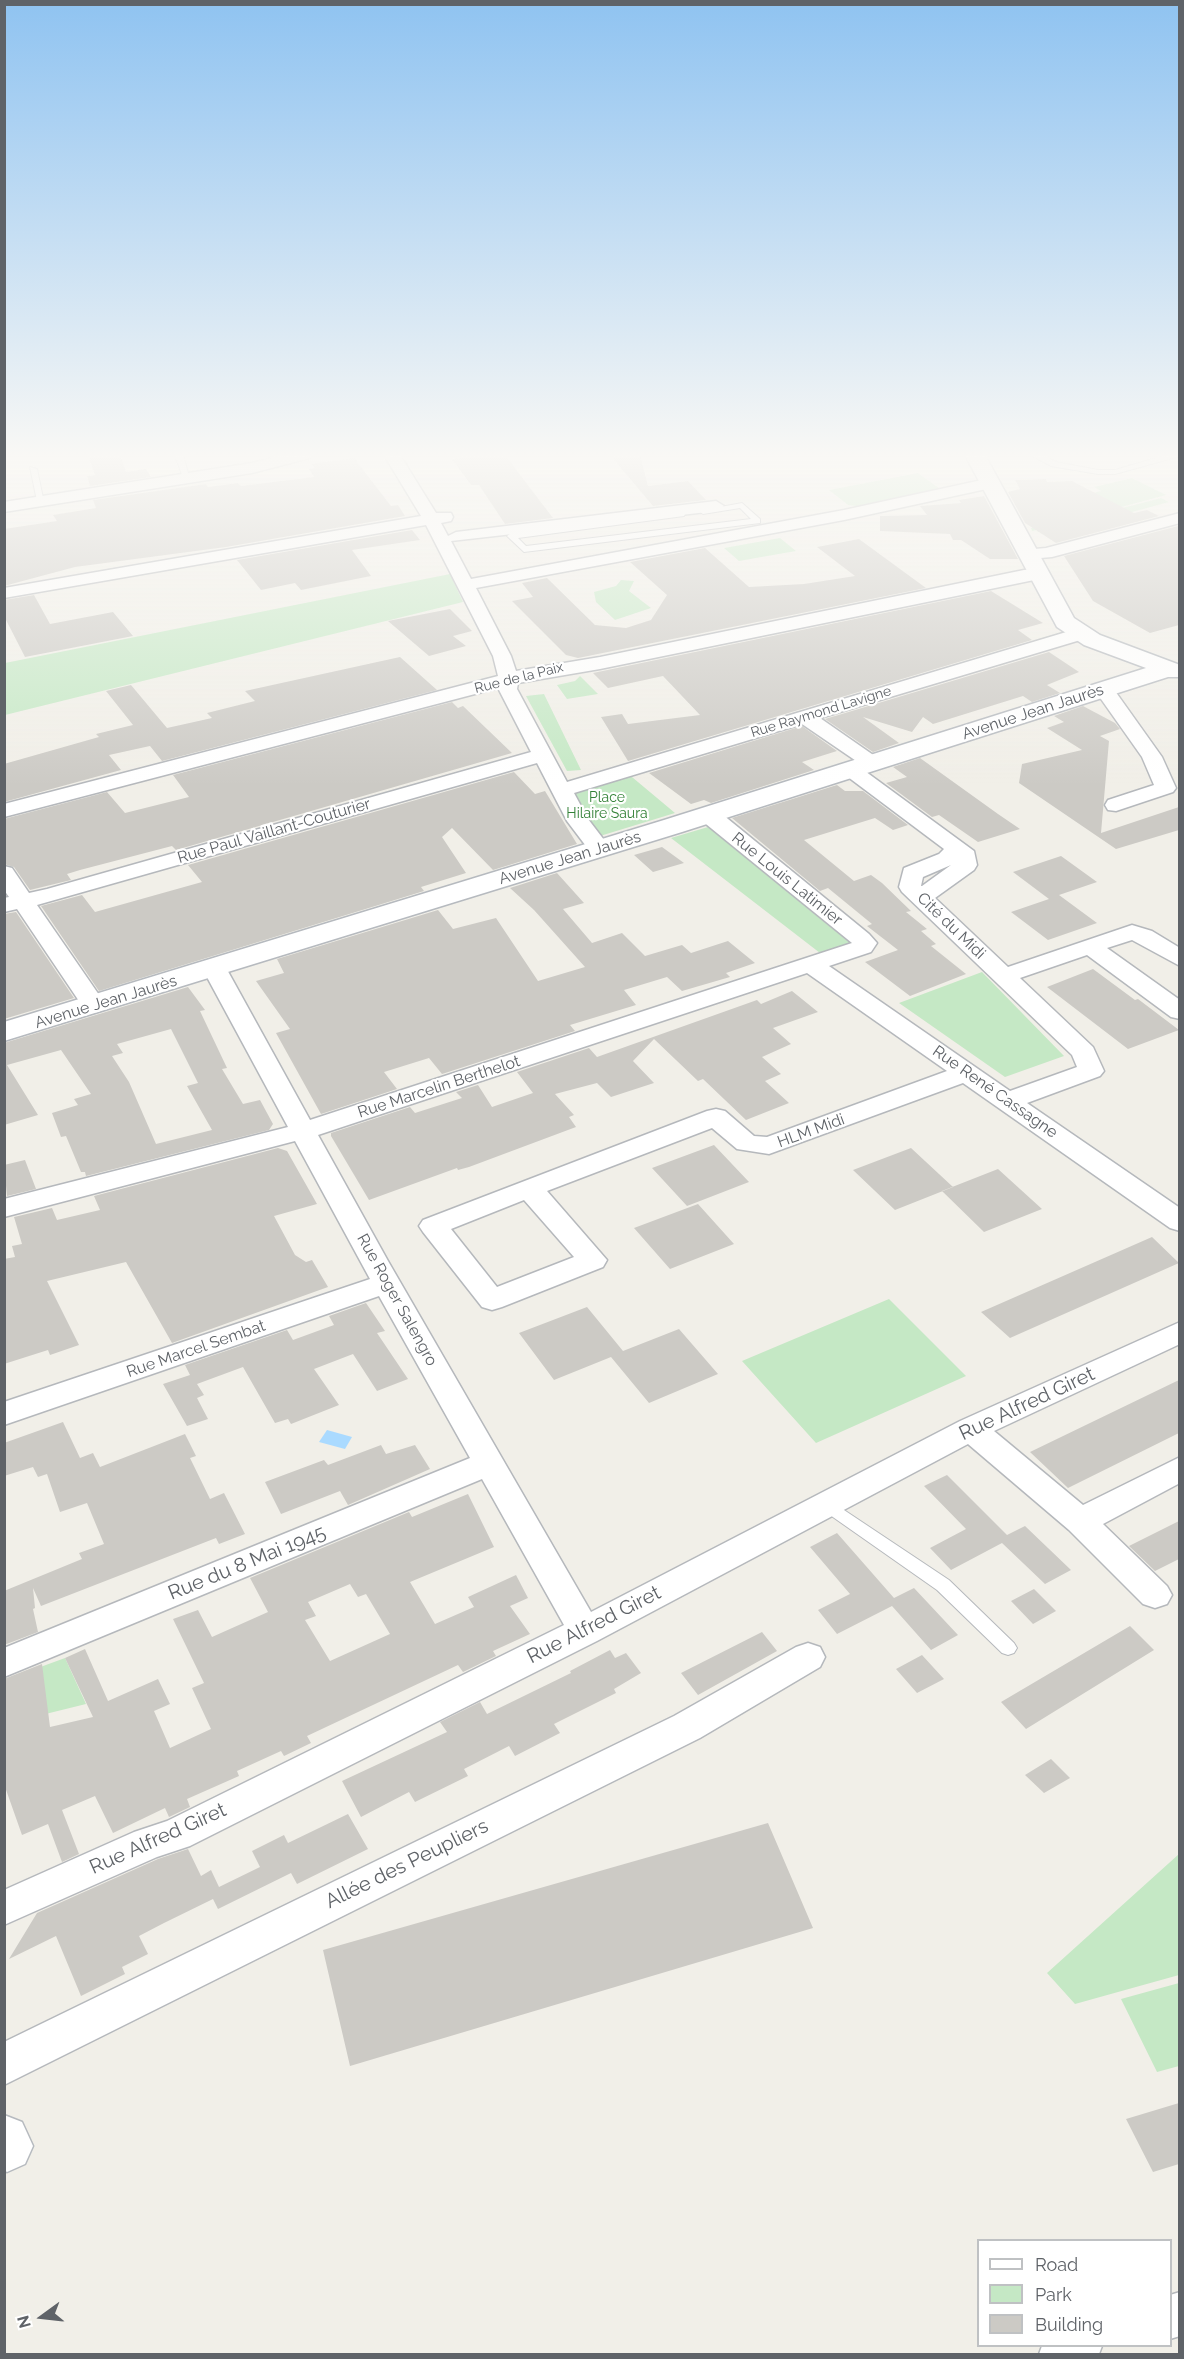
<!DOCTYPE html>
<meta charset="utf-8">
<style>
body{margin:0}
#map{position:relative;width:1184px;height:2359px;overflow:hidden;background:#f1efe8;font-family:Raleway,sans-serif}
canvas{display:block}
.frame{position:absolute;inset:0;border:6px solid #5f6368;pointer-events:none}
.legend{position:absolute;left:977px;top:2239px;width:195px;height:108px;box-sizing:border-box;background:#fff;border:2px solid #bfc1c3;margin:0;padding:8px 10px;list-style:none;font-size:18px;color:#5f6368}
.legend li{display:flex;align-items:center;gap:12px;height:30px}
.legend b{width:30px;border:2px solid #bfc1c3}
.north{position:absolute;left:12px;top:2287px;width:60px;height:60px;-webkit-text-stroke:4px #fff;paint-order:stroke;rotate:255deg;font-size:16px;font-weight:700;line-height:24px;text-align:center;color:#5f6368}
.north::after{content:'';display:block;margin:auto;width:21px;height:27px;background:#5f6368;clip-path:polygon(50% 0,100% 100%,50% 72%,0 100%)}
</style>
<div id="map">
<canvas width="1184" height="2359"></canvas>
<div class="frame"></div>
<ul class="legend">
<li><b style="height:8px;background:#fff"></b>Road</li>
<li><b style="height:16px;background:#c5e8c5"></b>Park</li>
<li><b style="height:16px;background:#cccac5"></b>Building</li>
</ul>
<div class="north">N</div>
</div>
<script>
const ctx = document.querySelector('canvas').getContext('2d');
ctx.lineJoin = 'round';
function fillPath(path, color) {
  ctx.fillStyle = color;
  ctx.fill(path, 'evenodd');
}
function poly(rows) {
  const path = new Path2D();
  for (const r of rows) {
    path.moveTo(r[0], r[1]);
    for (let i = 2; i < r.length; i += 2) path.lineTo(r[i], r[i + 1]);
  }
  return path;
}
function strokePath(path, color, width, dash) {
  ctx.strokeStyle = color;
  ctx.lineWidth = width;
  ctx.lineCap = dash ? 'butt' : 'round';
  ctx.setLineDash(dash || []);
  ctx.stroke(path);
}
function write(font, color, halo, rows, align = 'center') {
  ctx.font = font + ' Raleway,sans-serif';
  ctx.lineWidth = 4.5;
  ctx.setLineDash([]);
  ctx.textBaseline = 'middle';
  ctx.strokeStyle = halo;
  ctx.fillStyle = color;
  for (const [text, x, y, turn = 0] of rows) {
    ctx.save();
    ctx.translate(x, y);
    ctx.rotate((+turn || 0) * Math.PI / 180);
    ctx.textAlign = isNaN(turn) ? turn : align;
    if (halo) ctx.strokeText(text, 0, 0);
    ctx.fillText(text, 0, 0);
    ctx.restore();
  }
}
fillPath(poly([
 [918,473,943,491,862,507,848,505,829,490],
 [1132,478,1166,495,1037,530,1161,498,1169,502,1047,535,1037,531,1037,530,1032,531,1031,528,1071,517,1042,500,1071,493,1079,497,1101,491,1094,487],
 [780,538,796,551,739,561,724,548],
 [450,574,463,602,5,715,5,663],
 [621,580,634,581,629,591,651,608,615,620,596,602,594,592,616,586],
 [580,676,598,694,567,699,557,685,575,681],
 [544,694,581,770,567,771,526,696],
 [626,772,675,813,600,836,564,792],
 [708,827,850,943,820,953,671,838],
 [982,972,1064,1056,1005,1077,899,1003],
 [889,1299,966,1376,816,1443,742,1361],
 [65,1658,86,1704,5,1724,5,1680],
 [1179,1854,1179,1975,1075,2004,1047,1973],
 [1179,1983,1179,2066,1157,2072,1121,1999]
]), '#c5e8c5');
fillPath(poly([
 [327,1430,352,1437,345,1449,319,1442]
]), '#aadaff');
fillPath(poly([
 [88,455,120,455,126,472,146,469,151,477,90,486,87,476,95,475],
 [461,455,505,455,553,518,505,524,479,485,471,485,452,459,463,458],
 [610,455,640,455,648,486,688,481,706,500,653,506],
 [354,458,391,506,398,505,405,516,226,547,75,567,4,586,4,529,57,521,53,515,96,508,93,500,206,484,208,487,238,483,241,486,314,477,309,469,315,468,311,464],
 [1046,479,1047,482,1072,481,1134,513,1147,510,1159,516,1056,543,1025,523,1008,492,1020,489,1015,480],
 [984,496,1018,559,990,559,961,540,953,540,950,534,880,531,880,516,927,515,920,506,961,503,959,500],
 [1178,526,1179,625,1150,633,1093,601,1064,556],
 [412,530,420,540,352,550,371,576,301,590,295,583,261,590,237,560],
 [859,539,926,588,578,658,566,655,512,601,533,597,522,583,547,578,595,625,626,628,651,620,667,595,630,562,705,548,749,587,804,584,855,576,817,547],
 [991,591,1043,623,1018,630,1032,640,628,761,601,717,622,714,628,724,700,715,663,676,608,688,593,673],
 [34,595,50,624,113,612,133,636,25,657,4,616,4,600],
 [450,609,472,631,453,636,466,646,429,656,388,621],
 [1049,652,1079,672,1047,685,1060,693,1032,702,1023,696,933,724,923,717,912,732,863,717,899,743,873,752,825,719],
 [400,657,437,690,162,761,150,746,109,755,121,770,4,802,4,764,99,737,96,734,133,725,106,691,131,685,167,728,212,718,207,713,255,701,245,691],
 [452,702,458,708,463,706,512,753,176,850,172,846,80,870,67,874,71,880,30,890,14,867,4,864,4,819,107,792,125,813,189,797,173,775],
 [1083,706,1115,723,1120,729,1100,736,1109,741,1101,833,1179,807,1179,830,1116,849,1019,783,1022,764,1082,750,1047,728,1064,722,1054,716],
 [802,726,837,751,802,762,814,770,711,803,704,800,691,804,649,773],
 [920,758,998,814,1020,829,978,842,939,815,932,817,886,783,907,777,893,767],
 [514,772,535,794,545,791,577,844,493,870,452,828,442,837,466,873,421,887,424,891,99,991,41,906,82,895,95,912,202,882,188,865],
 [837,785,845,791,863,791,908,825,893,830,875,818,804,840,854,881,871,875,882,883,911,911,906,912,927,929,921,931,936,944,931,946,966,974,910,996,865,962,898,950,867,926,872,924,828,888,820,891,732,818],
 [662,847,684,863,653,872,634,855],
 [1061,856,1097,882,1059,895,1097,923,1048,940,1011,912,1049,899,1013,872],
 [557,873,584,903,563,909,592,943,622,933,645,956,682,945,691,953,728,941,755,963,726,973,730,977,682,991,667,977,624,990,636,1005,570,1025,575,1031,442,1074,429,1058,384,1072,397,1089,321,1114,276,1033,290,1029,256,981,284,973,277,959,438,910,453,929,496,918,538,981,585,967,534,910,510,888],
 [16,912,74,998,4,1019,4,914],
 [1093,969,1135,1000,1138,999,1179,1030,1128,1049,1047,987],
 [188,987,205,1010,200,1011,227,1068,222,1069,243,1104,260,1100,273,1124,269,1130,86,1176,85,1172,81,1172,66,1136,61,1137,52,1113,78,1105,74,1099,91,1094,61,1050,7,1065,38,1115,4,1125,4,1043],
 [171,1029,198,1083,187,1086,212,1130,156,1144,129,1082,112,1056,123,1053,117,1044],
 [792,991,818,1012,773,1028,791,1044,762,1057,781,1074,765,1081,789,1103,746,1120,703,1079,698,1081,654,1039,633,1061,654,1083,611,1097,597,1083,555,1094,574,1115,569,1117,576,1127,469,1167,458,1170,457,1168,369,1200,331,1136,331,1133,410,1107,415,1113,462,1098,456,1092,478,1085,492,1107,533,1093,517,1072,589,1048,597,1057,757,1000,761,1004],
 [714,1145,749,1182,687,1206,652,1168],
 [278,1148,287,1151,317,1204,274,1216,295,1255,306,1262,312,1260,328,1287,172,1343,126,1262,47,1281,79,1345,50,1355,48,1350,4,1364,4,1259,15,1257,12,1246,22,1244,14,1217,52,1208,57,1220,100,1210,94,1196],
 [911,1148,953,1187,895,1210,853,1170],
 [25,1160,36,1189,7,1196,4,1165],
 [998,1169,1042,1209,984,1232,942,1191],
 [698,1204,734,1244,670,1269,634,1228],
 [1152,1237,1179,1263,1010,1338,981,1312],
 [366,1303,385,1331,377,1333,408,1379,377,1391,353,1354,314,1369,339,1405,291,1424,288,1419,275,1423,243,1367,197,1384,204,1395,197,1398,208,1419,187,1426,163,1384,190,1375,185,1365,287,1330,293,1340,334,1325,329,1316],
 [587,1307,623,1351,679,1329,718,1374,649,1403,611,1357,554,1380,519,1333],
 [1179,1380,1179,1433,1068,1488,1030,1452],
 [63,1422,80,1458,93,1453,100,1467,185,1434,196,1456,190,1458,210,1499,224,1493,245,1534,219,1544,216,1538,41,1606,33,1588,35,1608,33,1609,38,1632,4,1645,4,1591,82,1559,79,1553,104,1544,87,1503,60,1512,47,1474,38,1477,33,1467,4,1476,4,1443],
 [381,1445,386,1454,415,1445,430,1469,348,1505,340,1491,281,1514,265,1482,324,1460,328,1465],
 [947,1475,1007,1535,1025,1526,1071,1570,1045,1584,1002,1543,951,1570,930,1548,966,1529,924,1486],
 [468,1494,494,1547,410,1582,435,1624,474,1607,468,1597,516,1575,528,1598,510,1606,530,1634,493,1651,496,1656,463,1672,458,1665,307,1736,311,1743,284,1756,281,1751,237,1771,239,1776,187,1799,190,1807,169,1817,165,1808,113,1833,95,1796,62,1810,79,1854,62,1862,48,1824,22,1835,4,1784,4,1679,42,1664,50,1727,93,1717,65,1658,85,1649,108,1701,158,1679,170,1704,154,1711,170,1748,211,1729,192,1688,204,1683,173,1619,198,1610,212,1637,268,1612,250,1578,409,1512,412,1517],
 [350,1584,358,1597,366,1594,390,1634,330,1661,305,1620,316,1616,308,1602],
 [1179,1521,1179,1559,1155,1571,1129,1546],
 [837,1533,894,1598,914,1588,958,1635,931,1650,892,1606,837,1634,818,1610,850,1594,810,1547],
 [1034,1589,1056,1611,1033,1624,1011,1601],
 [1130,1626,1154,1650,1026,1729,1001,1702],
 [762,1632,777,1651,698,1695,681,1673],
 [610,1650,615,1658,626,1653,641,1673,614,1689,616,1693,554,1724,560,1733,515,1756,509,1746,464,1769,468,1776,415,1802,409,1792,361,1817,342,1781,447,1732,440,1722,480,1702,487,1714,571,1673,570,1671],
 [922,1655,944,1679,917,1693,896,1669],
 [1051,1759,1070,1778,1044,1793,1025,1775],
 [348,1814,368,1849,297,1884,291,1873,218,1909,213,1899,164,1923,139,1936,148,1954,122,1967,125,1974,81,1996,56,1936,9,1959,37,1913,158,1859,188,1849,201,1876,211,1870,219,1887,260,1867,252,1851,284,1835,288,1843],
 [768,1823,813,1928,350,2066,323,1950],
 [1179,2103,1179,2164,1153,2172,1126,2119]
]), '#cccac5');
const lane = poly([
 [175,455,183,455,190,480,183,478,175,455],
 [1031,455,1042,455,1056,462,1098,470,1115,470,1166,455,1180,456,1115,474,1098,474,1051,466,1031,455],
 [30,467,37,469,44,503,37,501,30,467],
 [742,503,760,519,760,523,524,552,507,536,511,533,681,511,685,514,684,516,518,538,526,546,751,519,740,508,703,514,699,511,742,503],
 [826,1498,949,1580,1014,1643,1017,1648,1014,1653,1008,1655,1002,1653,937,1590,820,1508,818,1504,820,1500,826,1498]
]);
const street = poly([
 [284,455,312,455,310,458,252,473,4,512,4,502,252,463,284,455],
 [384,455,400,455,436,513,451,513,453,517,451,521,441,523,448,536,456,532,716,501,724,506,716,511,451,541,471,579,844,510,991,478,999,483,991,488,844,520,476,588,511,656,516,671,600,657,1024,570,1039,569,1048,574,1039,579,600,669,518,683,517,689,567,782,1073,630,1080,628,1089,634,1087,638,820,718,879,759,882,763,879,767,865,767,802,724,574,793,588,819,611,849,608,854,592,854,567,821,537,763,37,905,106,1005,103,1010,94,1012,85,1010,17,909,4,912,4,898,9,897,4,890,4,866,12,868,29,893,47,889,531,752,498,688,4,817,4,804,498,676,493,656,426,525,4,598,4,588,421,516,384,455],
 [1180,513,1180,523,1052,557,1029,559,1020,554,1023,550,1046,548,1180,513],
 [1101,685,1115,691,1162,757,1176,788,1173,792,1116,811,1108,810,1105,805,1108,800,1154,785,1142,757,1101,699,1091,691,1101,685],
 [851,764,858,766,974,851,977,865,974,870,935,898,1008,967,1132,925,1152,931,1180,948,1180,966,1132,940,1107,948,1180,1000,1180,1019,1171,1017,1087,955,1020,978,1093,1047,1104,1071,1100,1076,1027,1103,1180,1208,1180,1231,1170,1228,963,1083,769,1154,737,1149,712,1128,547,1191,607,1260,603,1267,502,1307,492,1310,482,1307,423,1232,419,1226,423,1220,707,1111,716,1109,725,1111,754,1136,767,1137,947,1071,807,973,318,1135,388,1261,591,1612,960,1421,1180,1322,1180,1344,994,1431,1083,1505,1180,1457,1180,1483,1103,1524,1167,1586,1172,1595,1167,1604,1155,1608,1143,1604,1069,1530,968,1444,597,1641,190,1846,157,1857,4,1925,4,1890,134,1832,167,1821,564,1625,482,1479,4,1677,4,1648,470,1458,379,1296,4,1425,4,1402,370,1279,295,1141,4,1217,4,1199,288,1127,201,966,205,961,221,961,225,966,310,1120,852,943,701,820,698,815,701,810,709,809,717,810,869,934,877,943,871,952,829,966,1010,1091,1077,1067,1072,1055,902,892,899,887,904,868,939,854,944,849,844,774,841,770,844,766,851,764],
 [951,865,922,886,921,886,923,877,951,865],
 [524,1200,574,1257,497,1287,451,1229,524,1200],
 [808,1643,820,1647,825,1657,820,1667,700,1738,4,2085,4,2042,674,1716,796,1647,808,1643],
 [1180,2292,1180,2336,1170,2339,1170,2295,1180,2292],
 [1042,2346,1102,2346,1099,2354,1039,2354,1042,2346]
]);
const secondary = poly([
 [965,455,985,455,1074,618,1100,635,1180,665,1180,677,1168,677,682,832,4,1041,4,1022,664,820,1146,668,1084,645,1057,627,965,455],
 [4,2115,22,2122,33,2146,25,2164,7,2172,4,2170,4,2115]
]);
strokePath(lane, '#b5b8bc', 2);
strokePath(street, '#b5b8bc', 3);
strokePath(secondary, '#b6babf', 3);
fillPath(lane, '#fff');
fillPath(street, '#fff');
fillPath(secondary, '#fff');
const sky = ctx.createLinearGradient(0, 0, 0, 786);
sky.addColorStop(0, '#8fc3f1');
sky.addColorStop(0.58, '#f9f8f5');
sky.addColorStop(1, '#f9f8f500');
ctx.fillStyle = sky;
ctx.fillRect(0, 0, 1184, 786);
write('14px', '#5f6368', '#fff', [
 ["Rue de la Paix",519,678,-14],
 ["Rue Raymond Lavigne",821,712,-17]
]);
write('14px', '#348238', '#fff', [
 ["Place",607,798],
 ["Hilaire Saura",607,814]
]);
write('16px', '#5f6368', '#fff', [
 ["Avenue Jean Jaurès",1033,712,-18],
 ["Rue Paul Vaillant-Couturier",274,831,-16],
 ["Avenue Jean Jaurès",570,858,-17],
 ["Rue Louis Latimier",787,879,39],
 ["Cité du Midi",951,926,44],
 ["Avenue Jean Jaurès",106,1002,-17],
 ["Rue Marcelin Berthelot",439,1087,-18],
 ["Rue René Cassagne",995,1092,35],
 ["HLM Midi",811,1131,-20],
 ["Rue Roger Salengro",397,1300,61],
 ["Rue Marcel Sembat",196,1349,-19]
]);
write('20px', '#5f6368', '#fff', [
 ["Rue Alfred Giret",1027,1404,-25],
 ["Rue du 8 Mai 1945",247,1563,-22],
 ["Rue Alfred Giret",594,1625,-27],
 ["Rue Alfred Giret",158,1839,-24],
 ["Allée des Peupliers",407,1864,-26]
]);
</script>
